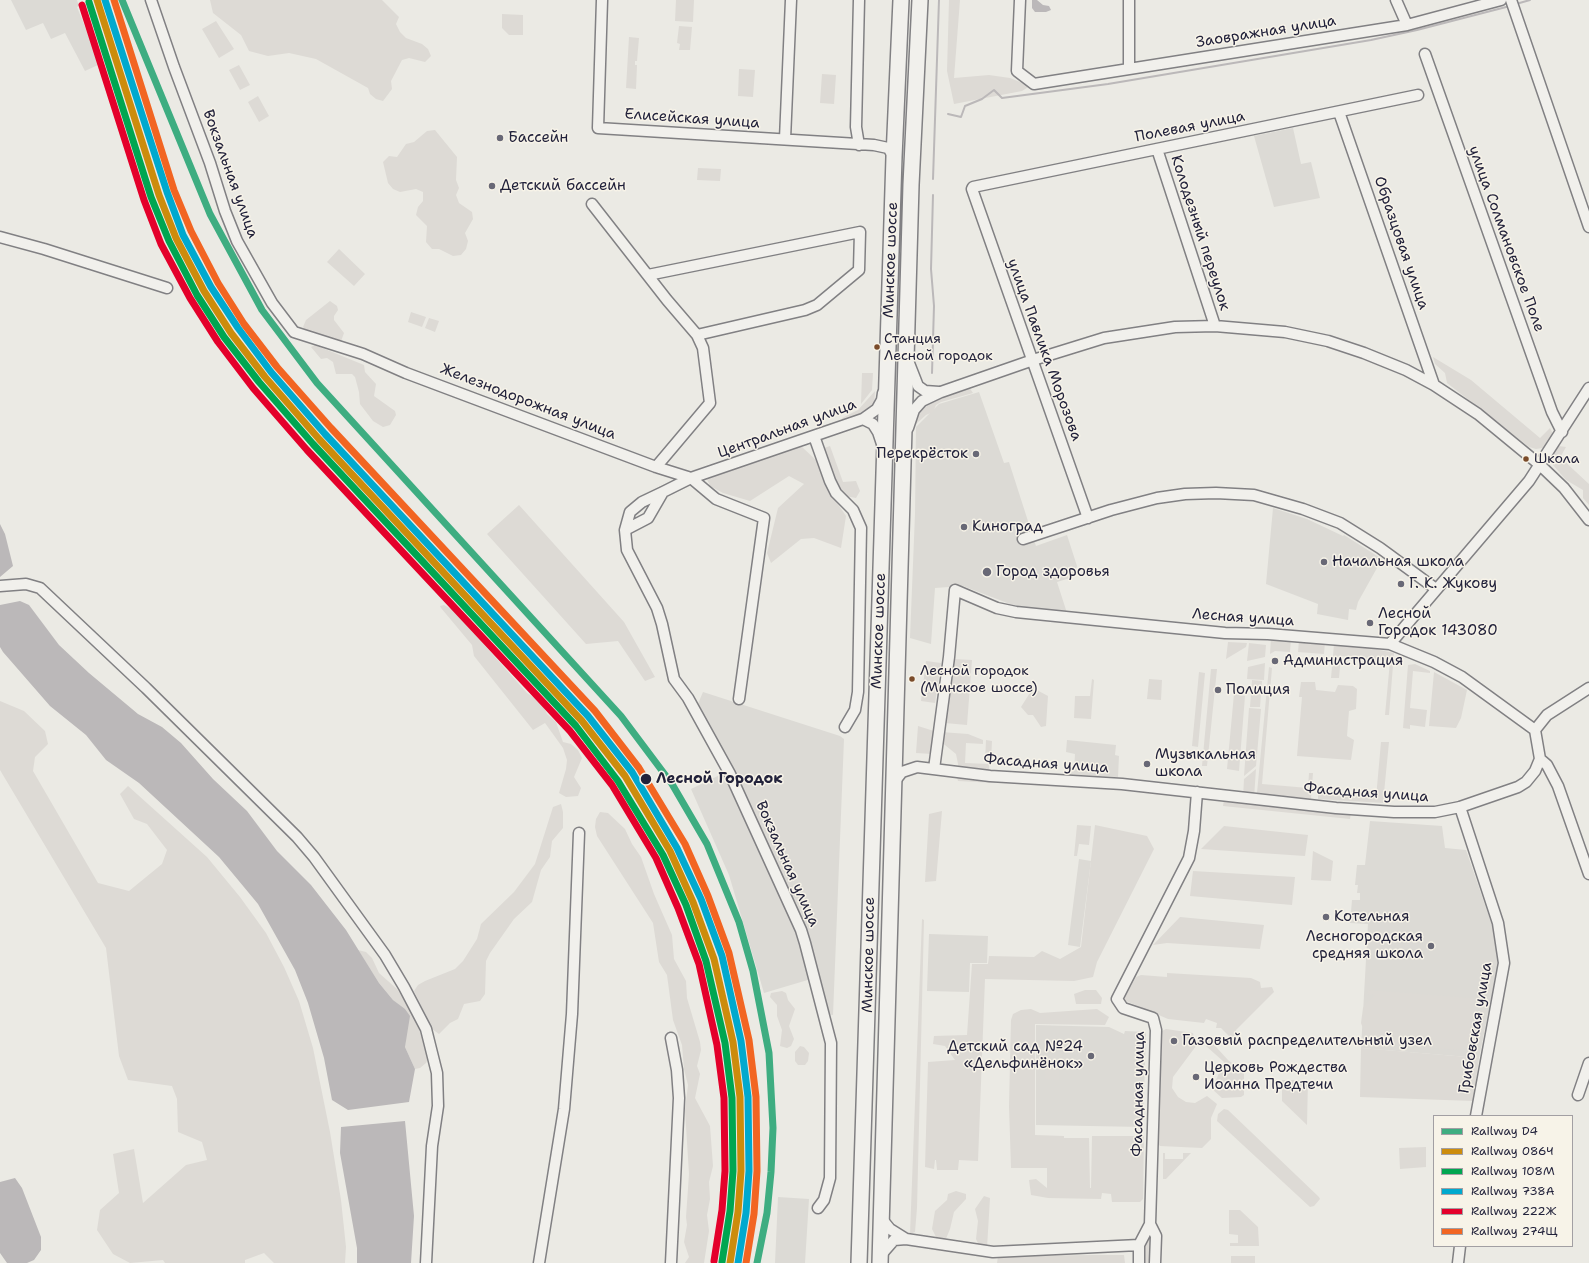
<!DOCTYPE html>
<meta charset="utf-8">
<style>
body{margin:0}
#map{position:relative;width:1589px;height:1263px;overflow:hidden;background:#ebeae4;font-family:"Shantell Sans",sans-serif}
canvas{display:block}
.legend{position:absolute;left:1433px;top:1115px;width:140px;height:132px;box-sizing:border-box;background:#f7f3e8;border:1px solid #a29fa3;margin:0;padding:5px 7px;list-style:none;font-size:12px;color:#22223b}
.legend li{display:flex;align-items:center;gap:8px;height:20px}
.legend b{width:20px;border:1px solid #a29fa3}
</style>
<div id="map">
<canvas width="1589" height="1263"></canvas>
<ul class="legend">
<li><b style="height:5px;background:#3ead81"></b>Railway D4</li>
<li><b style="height:5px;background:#cc8c0c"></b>Railway 086Ч</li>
<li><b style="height:5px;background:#00a651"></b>Railway 108М</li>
<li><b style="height:5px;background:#00a9ce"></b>Railway 738А</li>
<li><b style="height:5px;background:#e4002b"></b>Railway 222Ж</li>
<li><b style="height:5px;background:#f26522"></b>Railway 274Щ</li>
</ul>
</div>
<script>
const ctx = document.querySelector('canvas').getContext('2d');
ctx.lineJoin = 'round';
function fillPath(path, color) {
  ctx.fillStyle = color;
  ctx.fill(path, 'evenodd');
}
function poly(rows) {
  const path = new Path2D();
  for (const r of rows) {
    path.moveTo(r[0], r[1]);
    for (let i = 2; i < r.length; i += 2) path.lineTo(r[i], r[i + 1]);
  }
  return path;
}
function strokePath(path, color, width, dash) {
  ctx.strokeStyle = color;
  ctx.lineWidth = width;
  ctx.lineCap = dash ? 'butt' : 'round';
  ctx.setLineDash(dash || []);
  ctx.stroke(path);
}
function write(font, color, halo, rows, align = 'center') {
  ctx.font = font + ' "Shantell Sans",sans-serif';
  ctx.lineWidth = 3;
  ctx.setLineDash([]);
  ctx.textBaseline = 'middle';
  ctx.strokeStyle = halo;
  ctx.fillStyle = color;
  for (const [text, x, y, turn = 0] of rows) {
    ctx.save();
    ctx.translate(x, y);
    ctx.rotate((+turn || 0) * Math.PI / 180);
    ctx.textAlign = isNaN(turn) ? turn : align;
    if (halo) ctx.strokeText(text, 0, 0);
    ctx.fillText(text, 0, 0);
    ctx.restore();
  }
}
fillPath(poly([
 [11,0,77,0,79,6,77,7,100,64,85,71,65,33,51,39,43,23,26,30],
 [1293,128,1301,164,1311,162,1320,198,1274,207,1254,136],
 [979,392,1004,463,1009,462,1036,546,1067,535,1077,566,1073,577,1057,582,1067,613,1048,612,1010,604,963,586,935,588,931,644,910,638,915,514,916,427,939,404],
 [1273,508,1307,519,1343,536,1344,535,1382,559,1358,602,1356,610,1349,609,1348,620,1317,614,1318,604,1266,584],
 [703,692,840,736,844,739,833,1015,826,1014,803,926,697,706],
 [1067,740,1116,745,1115,755,1119,756,1118,777,1066,774,1067,771,1074,771,1075,754,1066,752],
 [726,772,796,930,811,979,764,993,729,875,691,789],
 [1370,821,1442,826,1445,848,1466,850,1493,928,1498,964,1479,1058,1361,1048,1368,924,1350,923,1352,900,1360,900,1360,893,1357,893,1358,885,1355,885,1357,865,1365,865],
 [1079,859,1091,861,1080,947,1068,945],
 [929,934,988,936,987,963,970,963,969,992,927,991],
 [1036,1025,1109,1027,1124,1034,1125,1031,1146,1032,1143,1127,1036,1125],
 [778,1197,809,1199,805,1263,775,1263]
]), '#dcdad5');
fillPath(poly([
 [210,0,382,0,399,17,396,24,400,32,406,38,422,44,428,49,431,56,425,62,409,58,402,60,391,81,392,89,383,101,376,99,370,94,368,88,316,59,289,53,268,56,249,51,241,35,213,13],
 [676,0,694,0,693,22,675,21],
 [949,0,960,0,954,78,989,75,1010,78,1030,86,1022,91,954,104,947,71],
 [502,14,523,15,523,35,509,35,502,28],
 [216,21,234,49,219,58,202,29],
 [679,26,692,27,690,50,679,50,680,44,677,43],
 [629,37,639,38,637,61,635,61,635,65,637,65,636,89,626,88],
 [239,65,250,85,240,90,229,70],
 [739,69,755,70,753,97,738,96],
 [822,74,836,75,834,104,820,103],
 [258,96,269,116,259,122,248,102],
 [435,130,457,157,456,180,459,188,456,195,459,203,472,212,473,219,465,233,468,241,466,249,461,255,453,256,439,249,432,249,426,242,427,226,416,215,418,207,423,201,423,192,416,189,400,192,393,189,388,183,383,162,389,156,397,157,406,144,414,142,427,131],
 [698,168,721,169,720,181,697,180],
 [339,249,365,274,354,286,327,262],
 [330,301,337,306,338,310,334,316,334,320,344,333,340,344,308,333,303,327,306,320],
 [411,312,426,317,422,327,408,322],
 [429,318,439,321,435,332,425,328],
 [315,345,364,365,365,372,376,384,374,396,395,411,396,415,390,425,383,427,373,421,360,404,359,392,355,377,352,374,336,374,333,362,327,358,321,359,311,347],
 [1433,357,1471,380,1540,438,1550,428,1553,434,1552,438,1543,448,1536,449,1529,447,1447,383,1445,373,1435,364],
 [862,373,873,373,872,390,861,404],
 [969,387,973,393,941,402,936,405,933,412,926,415,916,424,917,412,926,402],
 [875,391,874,406,867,412,842,420,842,418,858,410],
 [801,446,818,462,829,491,846,516,841,548,814,538,801,539,771,563,767,553,778,508,804,484,789,476,750,501,723,493,710,486,706,477],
 [830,446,843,482,856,481,860,491,856,498,845,496,838,487,824,448],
 [1559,446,1566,447,1561,456,1562,459,1589,484,1589,505,1583,498,1583,490,1566,480,1553,465,1551,459,1552,454],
 [519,505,624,622,655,677,645,681,618,641,586,644,487,534],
 [444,605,453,610,527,693,541,702,547,714,556,722,563,742,571,744,578,750,582,758,574,777,581,788,578,796,566,797,559,793,566,769,567,760,563,748,558,741,545,723,533,730,474,656,472,645,441,608,440,606],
 [1271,638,1291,639,1290,652,1275,651,1270,654],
 [1299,640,1325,642,1324,654,1298,652],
 [1228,642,1247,643,1246,647,1226,659],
 [1249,643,1266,645,1265,657,1247,661],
 [1334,644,1366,647,1394,653,1389,715,1385,715,1390,661,1341,656,1339,678,1331,678],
 [953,659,972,660,967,725,945,723],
 [926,661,941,663,935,703,921,701],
 [1265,663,1264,680,1247,679,1248,667],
 [1415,664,1430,671,1430,673,1413,671,1410,708,1427,710,1425,727,1410,725,1410,729,1403,728,1408,665],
 [1269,667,1272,668,1262,784,1308,788,1309,773,1313,773,1311,799,1257,793],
 [1211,669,1217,669,1207,766,1202,766],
 [1199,672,1205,673,1198,747,1192,746],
 [1434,672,1467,690,1461,718,1456,728,1429,726],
 [1092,679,1094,680,1091,719,1074,718,1075,696,1090,696],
 [1149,679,1162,680,1161,700,1147,699],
 [1252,680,1262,681,1260,707,1250,707],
 [1301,682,1315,682,1316,690,1335,692,1338,685,1353,686,1357,689,1356,709,1349,711,1347,736,1354,740,1351,760,1297,756,1302,697,1299,697],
 [1033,688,1048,696,1046,726,1041,727,1033,715,1028,715,1021,707],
 [1234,694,1245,696,1239,771,1227,769],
 [0,701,24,711,45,731,48,744,35,757,33,771,98,883,129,891,162,864,167,850,147,824,134,819,120,794,128,786,207,857,240,897,266,933,284,967,299,1001,313,1048,330,1132,341,1200,346,1247,345,1263,274,1263,264,1253,245,1260,245,1263,165,1263,163,1260,130,1263,113,1254,97,1230,100,1210,119,1193,113,1154,134,1149,143,1203,186,1165,207,1160,202,1142,178,1132,177,1099,172,1086,128,1080,119,1056,106,948,0,770],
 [1249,708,1261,709,1256,766,1244,776],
 [918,726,937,732,932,754,916,753],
 [941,732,968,734,983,740,983,744,966,743,965,763,989,764,989,772,959,769,956,754,940,741],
 [986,740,992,741,991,762,985,762],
 [1381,742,1389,742,1383,803,1318,799,1318,793,1376,798],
 [1256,769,1254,798,1243,797,1244,779],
 [959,775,996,780,996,782,995,783,958,781,957,777],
 [1224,799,1351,812,1350,819,1223,806],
 [561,804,563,812,563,828,552,841,550,857,541,870,532,902,514,919,490,953,486,961,485,994,480,1001,464,1004,458,1019,450,1023,439,1034,432,1029,414,991,418,985,425,981,455,969,463,961,477,939,481,924,514,892,535,864,553,807],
 [942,811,936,881,925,882,929,814],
 [600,812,608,813,625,829,632,844,641,857,654,894,672,935,674,959,686,981,687,998,700,1042,701,1050,697,1066,700,1074,695,1098,710,1126,713,1166,709,1182,710,1199,707,1215,709,1231,704,1263,685,1263,689,1257,684,1242,687,1225,686,1217,689,1174,685,1110,688,1085,684,1069,682,1045,673,1020,667,975,659,962,653,923,597,836,595,827,596,819],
 [1077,825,1091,826,1089,845,1079,844,1077,856,1074,856],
 [1095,825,1147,836,1154,849,1097,962,1093,977,1074,981,985,979,978,1161,959,1160,958,1170,937,1170,936,1160,935,1160,934,1169,925,1167,928,1062,955,1060,945,1046,933,1044,934,1036,967,1035,972,964,988,964,989,956,1034,957,1042,951,1060,959,1081,947],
 [1224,826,1308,835,1305,856,1201,849],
 [1313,851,1333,861,1331,881,1311,880],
 [1193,871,1295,877,1292,905,1190,896],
 [1180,917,1264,925,1260,949,1167,943,1153,945],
 [922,919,924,920,917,1208,915,1232,910,1234],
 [358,950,366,952,372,958,379,973,397,989,413,1013,429,1056,426,1063,420,1068,415,1069,405,1047,406,1032,399,1005,393,1000,379,983],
 [1167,973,1251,978,1260,982,1261,988,1272,987,1274,992,1236,1030,1235,1042,1221,1028,1216,1028,1217,1023,1206,1019,1204,1023,1168,1019,1126,1001,1124,998,1136,977,1141,975,1167,977],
 [1085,990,1096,990,1102,998,1101,1004,1076,1004,1074,994],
 [1368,990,1482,999,1487,1003,1473,1003,1480,1013,1483,1025,1482,1031,1475,1043,1467,1048,1460,1050,1378,1044,1365,1034,1361,1023,1363,1008,1366,1003,1375,995,1367,994],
 [782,991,786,993,788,1000,795,1009,789,1026,794,1039,791,1046,787,1048,780,1046,782,1030,777,1016,777,1005,770,997,771,993],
 [1031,1009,1040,1013,1097,1009,1109,1017,1105,1025,1035,1024,1035,1135,1064,1136,1064,1138,1089,1138,1090,1188,1091,1188,1092,1136,1144,1136,1143,1199,1140,1202,1112,1202,1111,1194,1102,1193,1101,1199,1048,1198,1031,1195,1029,1180,1036,1179,1047,1188,1047,1168,1011,1168,1009,1106,1011,1020,1013,1014,1021,1010],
 [1166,1029,1193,1033,1196,1046,1173,1077,1172,1088,1178,1097,1186,1102,1195,1103,1207,1096,1217,1104,1211,1118,1211,1139,1202,1148,1160,1146,1158,1144,1162,1031],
 [1207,1037,1228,1060,1244,1072,1244,1095,1241,1097,1222,1098,1212,1089,1224,1062,1206,1046],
 [800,1046,804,1047,809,1053,808,1061,805,1065,798,1065,795,1061,795,1052],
 [1361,1048,1479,1058,1473,1101,1360,1097],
 [1046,1059,1059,1060,1059,1080,1045,1079],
 [1282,1080,1308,1080,1307,1125,1282,1101],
 [1224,1109,1228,1110,1319,1197,1320,1199,1314,1206,1310,1207,1217,1121,1218,1114],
 [1426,1147,1426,1167,1400,1169,1399,1148],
 [1163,1153,1165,1153,1165,1159,1183,1159,1183,1153,1191,1153,1166,1179,1163,1179],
 [956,1191,966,1194,966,1199,954,1212,950,1229,945,1241,938,1241,932,1229,935,1211,947,1200,948,1194],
 [984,1196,990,1198,987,1248,980,1248,976,1239,978,1221,975,1209],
 [1229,1210,1240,1210,1258,1227,1259,1246,1230,1246,1230,1243,1238,1243,1238,1235,1229,1234],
 [1150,1235,1152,1236,1152,1263,1142,1263,1146,1241],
 [1094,1255,1124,1255,1125,1263,997,1263,998,1256],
 [1231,1256,1255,1256,1255,1263,1231,1263]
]), '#dddad5');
fillPath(poly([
 [1032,0,1037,0,1043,5,1049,6,1051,10,1046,12,1035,12,1032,8],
 [0,524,5,534,13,566,0,577],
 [20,601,29,605,59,645,89,673,138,714,162,727,181,743,213,779,247,811,277,851,311,885,346,930,379,983,393,1000,405,1009,410,1016,405,1047,415,1069,409,1102,348,1110,332,1100,324,1058,308,1003,295,970,258,904,219,857,139,783,106,760,86,735,50,706,3,652,0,647,0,605],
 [405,1121,414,1216,411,1263,357,1263,357,1248,340,1153,341,1127],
 [15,1178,22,1188,41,1237,41,1250,34,1260,27,1263,7,1263,0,1253,0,1182]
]), '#bbb8b9');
strokePath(poly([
 [1516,4,1530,0],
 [948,114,961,117,965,106,982,99,994,90,1002,98,1108,84,1371,40,1417,30,1510,6],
 [933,179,939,0],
 [932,373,934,306,931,269,933,195]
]), '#bbb8b9', 2);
const minor = poly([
 [151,0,174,67,210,163,225,211,237,241,272,303,294,332,363,354,406,373,656,467,691,478,716,499,764,518,739,699],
 [602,0,598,128,874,145,888,148,894,157],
 [859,0,856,127,859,145],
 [1020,0,1017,71,1034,84,1129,69,1129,0],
 [1396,0,1407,25],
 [1511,0,1589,227],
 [1425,54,1552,412,1562,432],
 [1129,69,1407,25,1501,0],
 [1339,112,1434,385],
 [785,139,791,0],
 [1157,149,1215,326],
 [592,204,667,300,697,335,703,348,710,403,656,467],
 [0,237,44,249,167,288],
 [648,275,860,232,859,270,817,305,805,310,697,335],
 [909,363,918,386,925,391,939,392],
 [863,419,873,424,878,432,882,444],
 [908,428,914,410,922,401,941,392,1033,360,1104,338,1175,327,1215,326,1285,332,1328,341,1364,353,1406,370,1434,385,1478,414,1540,465,1564,488,1589,520],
 [814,436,830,481,836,493,853,510,861,528,858,692,855,710,845,727],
 [663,492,648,518,625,530,630,512,642,502,663,492,691,478,863,419,877,409,882,400,883,393],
 [1088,518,972,189,973,187,1418,95],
 [625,530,627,550,657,608,662,624,674,679,688,698,730,774,801,930,805,943,831,1043,830,1178,824,1200,818,1208],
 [1023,539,1111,510,1157,498,1185,494,1216,493,1254,495,1303,509,1340,523,1380,548,1436,589],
 [0,586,26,584,40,588,146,688,297,837,314,857,385,955,404,987,426,1029,437,1073,438,1106,432,1146,426,1263],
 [1390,644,1529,481,1589,388],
 [1535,730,1547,715,1589,688],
 [934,769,949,657,955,590,997,608,1016,612,1225,633,1268,634,1390,644,1434,662,1462,677,1535,730,1540,759,1547,765,1558,786,1589,874],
 [895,781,902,772,917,767,990,776,1122,784,1336,808,1394,812,1435,812,1460,807,1518,787,1526,782,1535,771,1540,759],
 [1460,807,1498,923,1504,963,1476,1116],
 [671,1038,677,1070,679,1098,671,1263],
 [1578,1095,1589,1063],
 [881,1218,890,1229,906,1239],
 [1150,1224,1156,1236,1155,1263],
 [880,1256,894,1240,906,1239,993,1252,1139,1245],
 [539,1263,564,1109,572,1014,579,833],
 [1139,1263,1139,1245,1150,1224,1156,1030,1153,1018,1123,1008,1117,999,1189,858,1194,831,1197,792],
 [1458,1263,1460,1246]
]);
const highway = poly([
 [859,1263,894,157,901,0],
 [880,1263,911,185,920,0]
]);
strokePath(minor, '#818083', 13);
strokePath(highway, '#818083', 18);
strokePath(minor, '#f1f0ec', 10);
strokePath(highway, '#f1f0ec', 15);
strokePath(poly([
 [122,0,210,214,262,310,317,383,621,716,672,784,707,844,739,922,753,971,769,1053,773,1128,771,1172,767,1213,757,1263]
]), '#3ead81', 7);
strokePath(poly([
 [97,0,159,195,176,238,204,291,231,333,265,377,319,439,582,721,625,776,670,851,693,902,714,959,733,1042,740,1097,741,1171,738,1212,730,1263]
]), '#cc8c0c', 7);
strokePath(poly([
 [89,2,151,197,169,241,197,295,224,337,259,382,313,444,576,726,618,781,663,855,686,905,706,961,725,1043,732,1098,733,1171,730,1211,722,1262]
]), '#00a651', 7);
strokePath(poly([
 [105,0,167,192,183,235,211,287,238,328,271,372,325,434,588,716,632,772,677,848,701,899,722,956,741,1041,748,1097,749,1171,746,1213,738,1263]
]), '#00a9ce', 7);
strokePath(poly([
 [82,5,144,200,161,244,190,298,218,342,253,388,307,450,570,731,612,785,656,858,678,908,699,964,717,1045,724,1098,725,1171,722,1210,714,1261]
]), '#e4002b', 7);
strokePath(poly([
 [114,0,174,190,191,231,218,283,244,324,277,367,331,428,595,711,639,768,685,844,708,896,729,953,749,1040,756,1097,757,1171,754,1214,746,1263]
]), '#f26522', 7);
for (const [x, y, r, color] of [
 [500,138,4,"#686876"],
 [492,186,4,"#686876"],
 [877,347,3.5,"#7a4b2a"],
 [976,454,4,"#686876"],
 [1526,459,3.5,"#7a4b2a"],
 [964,527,4,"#686876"],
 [1324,562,4,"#686876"],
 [987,572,5,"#686876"],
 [1401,584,4,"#686876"],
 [1370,623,4,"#686876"],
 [1275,661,4,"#686876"],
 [912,679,3.5,"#7a4b2a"],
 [1218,690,4,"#686876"],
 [1147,764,4,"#686876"],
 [646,779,6,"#22223b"],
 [1326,917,4,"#686876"],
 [1431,946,4,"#686876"],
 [1174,1041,4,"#686876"],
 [1091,1056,4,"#686876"],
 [1196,1077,4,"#686876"]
]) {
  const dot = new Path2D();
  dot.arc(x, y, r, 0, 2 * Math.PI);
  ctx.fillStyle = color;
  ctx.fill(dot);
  strokePath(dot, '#f7f3e8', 1.5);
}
write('14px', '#22223b', '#f7f3e8', [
 ["Станция",884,339],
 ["Лесной городок",884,356],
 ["Школа",1534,459],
 ["Лесной городок",920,671],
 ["(Минское шоссе)",920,688]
], 'left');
write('15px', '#22223b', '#f7f3e8', [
 ["Заовражная улица",1266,32,-9],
 ["Елисейская улица",692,119,4],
 ["Полевая улица",1190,127,-11],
 ["Вокзальная улица",230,174,70],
 ["Колодезный переулок",1200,233,72],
 ["улица Солмановское Поле",1506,239,70],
 ["Образцовая улица",1401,243,71],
 ["Минское шоссе",891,260,-88],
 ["улица Павлика Морозова",1044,350,70],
 ["Железнодорожная улица",528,402,21],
 ["Центральная улица",787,429,-20],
 ["Лесная улица",1243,618,4],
 ["Минское шоссе",879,631,-88],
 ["Фасадная улица",1046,764,4],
 ["Фасадная улица",1366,793,4],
 ["Вокзальная улица",787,864,66],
 ["Минское шоссе",869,955,-89],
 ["Грибовская улица",1476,1028,-80],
 ["Фасадная улица",1139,1094,-89]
]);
write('15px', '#22223b', '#f7f3e8', [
 ["Бассейн",508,138],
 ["Детский бассейн",500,186],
 ["Перекрёсток",968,454,"right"],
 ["Киноград",972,527],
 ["Начальная школа",1332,562],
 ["Город здоровья",996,572],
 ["Г. К. Жукову",1409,584],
 ["Лесной",1378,614],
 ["Городок 143080",1378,631],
 ["Администрация",1283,661],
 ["Полиция",1226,690],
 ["Музыкальная",1155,755],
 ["школа",1155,772],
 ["Котельная",1334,917],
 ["Лесногородская",1423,937,"right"],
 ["средняя школа",1423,954,"right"],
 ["Газовый распределительный узел",1182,1041],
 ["Детский сад №24",1083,1047,"right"],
 ["«Дельфинёнок»",1083,1064,"right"],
 ["Церковь Рождества",1204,1068],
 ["Иоанна Предтечи",1204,1085]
], 'left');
write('bold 15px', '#22223b', '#f7f3e8', [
 ["Лесной Городок",656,779]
], 'left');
</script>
